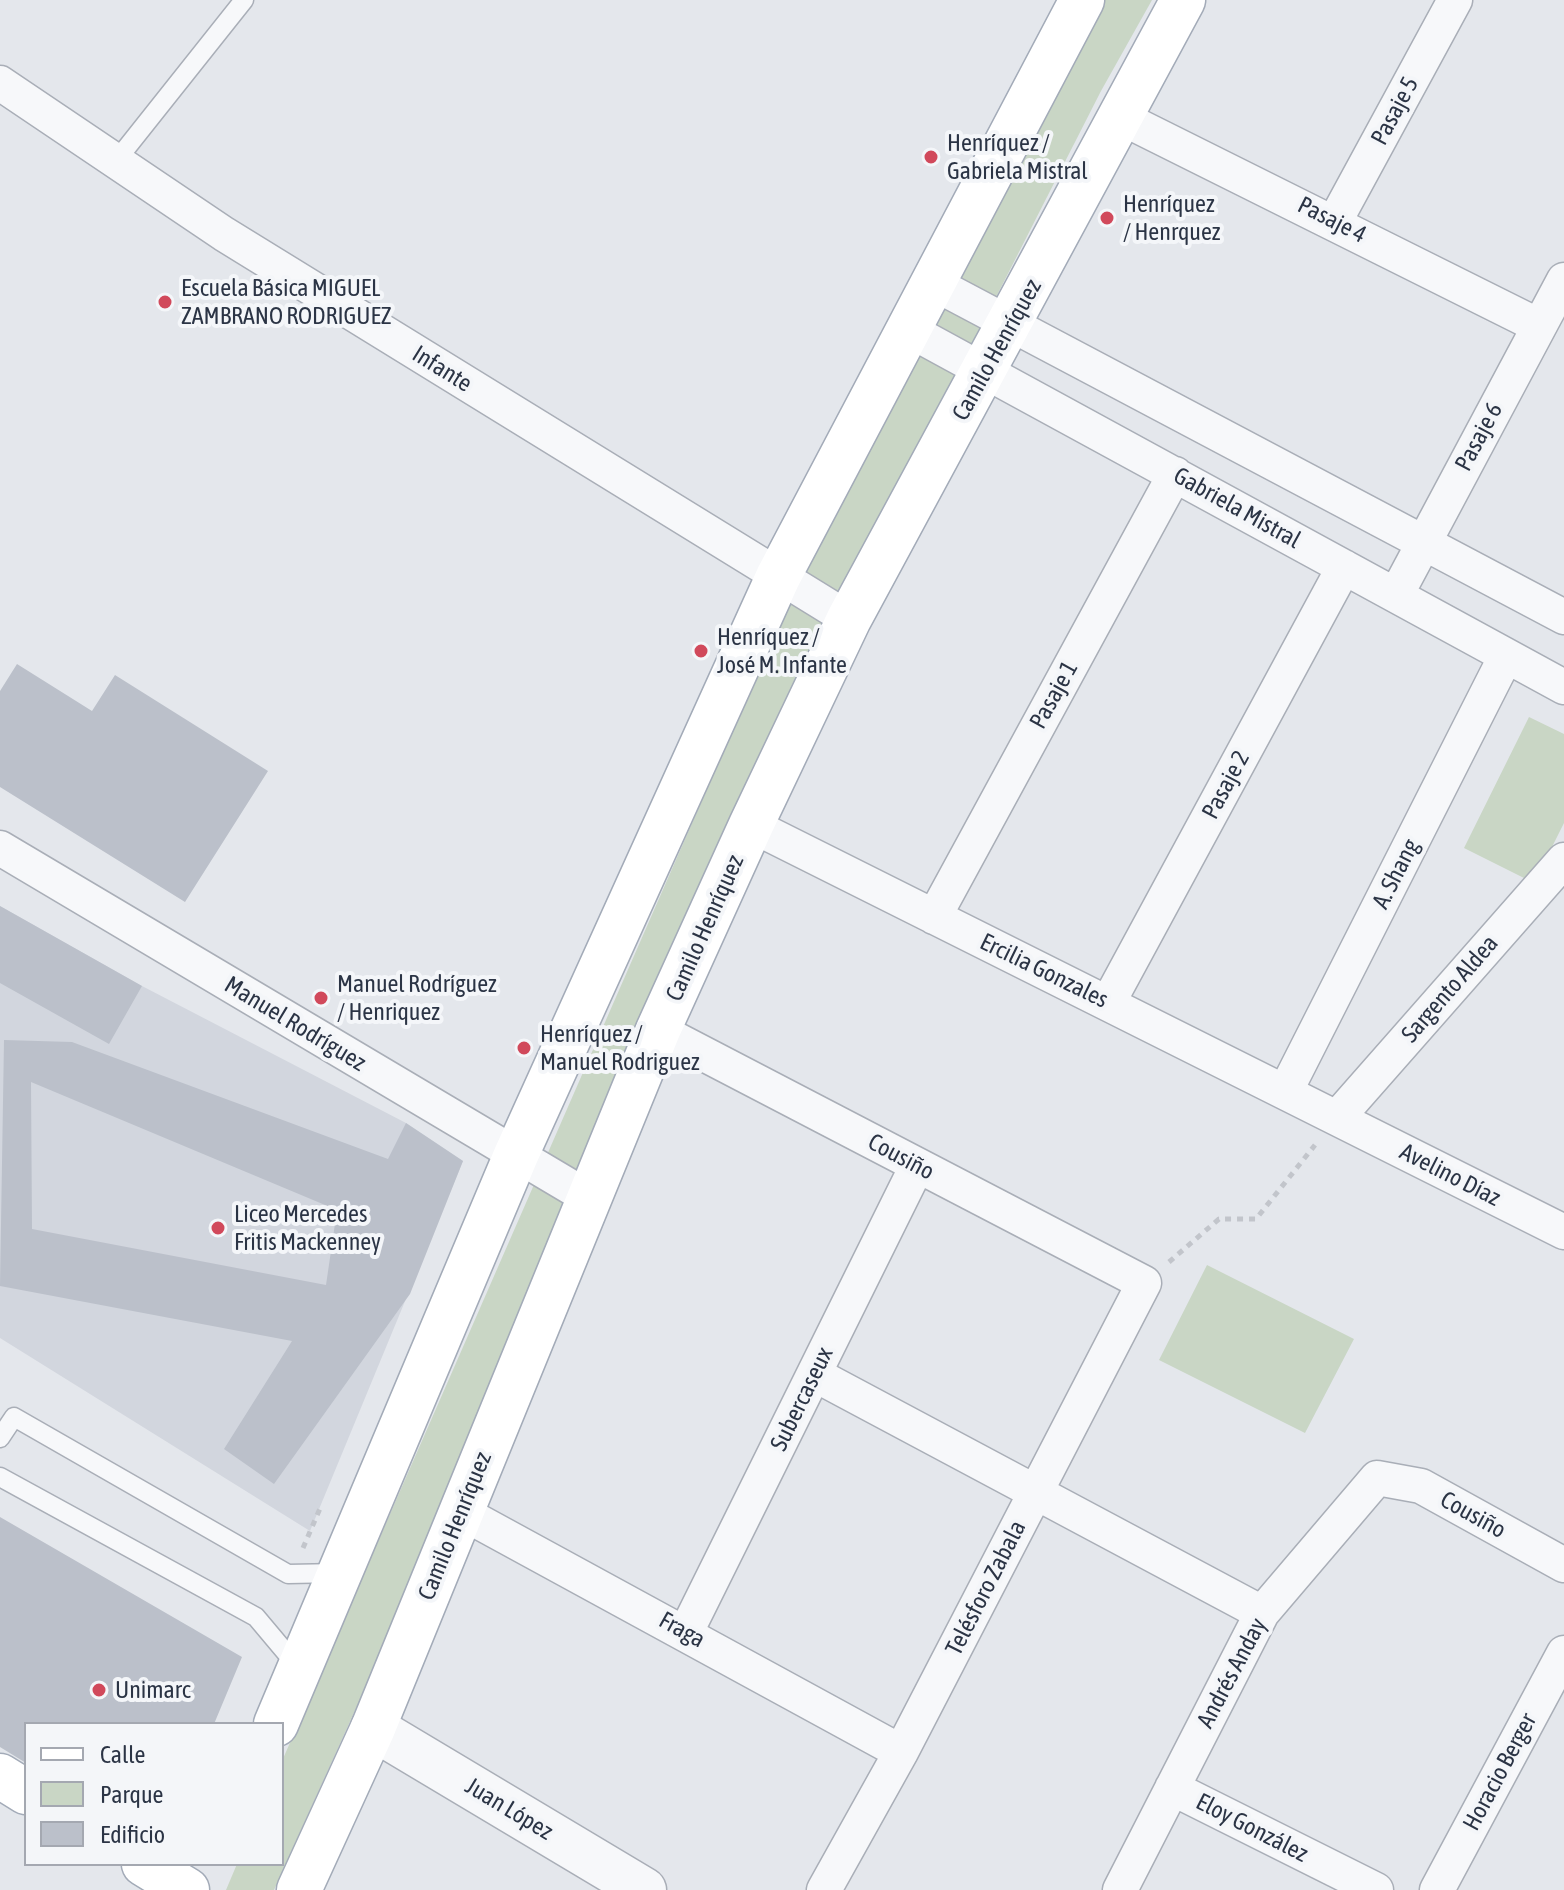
<!DOCTYPE html>
<meta charset="utf-8">
<style>
body{margin:0}
#map{position:relative;width:1564px;height:1890px;overflow:hidden;background:#e4e7ec;font-family:"Asap Condensed",sans-serif}
canvas{display:block}
.legend{position:absolute;left:24px;top:1722px;width:260px;height:144px;box-sizing:border-box;background:#f4f6f9;border:2px solid #a4a8b1;margin:0;padding:10px 14px;list-style:none;font-size:24px;color:#2b3445}
.legend li{display:flex;align-items:center;gap:16px;height:40px}
.legend b{width:40px;border:2px solid #a4a8b1}
</style>
<div id="map">
<canvas width="1564" height="1890"></canvas>
<ul class="legend">
<li><b style="height:10px;background:#fff"></b>Calle</li>
<li><b style="height:22px;background:#c9d6c5"></b>Parque</li>
<li><b style="height:22px;background:#bbc0ca"></b>Edificio</li>
</ul>
</div>
<script>
const ctx = document.querySelector('canvas').getContext('2d');
ctx.lineJoin = 'round';
function fillPath(path, color) {
  ctx.fillStyle = color;
  ctx.fill(path, 'evenodd');
}
function poly(rows) {
  const path = new Path2D();
  for (const r of rows) {
    path.moveTo(r[0], r[1]);
    for (let i = 2; i < r.length; i += 2) path.lineTo(r[i], r[i + 1]);
  }
  return path;
}
function strokePath(path, color, width, dash) {
  ctx.strokeStyle = color;
  ctx.lineWidth = width;
  ctx.lineCap = dash ? 'butt' : 'round';
  ctx.setLineDash(dash || []);
  ctx.stroke(path);
}
function write(font, color, halo, rows, align = 'center') {
  ctx.font = font + ' "Asap Condensed",sans-serif';
  ctx.lineWidth = 8;
  ctx.setLineDash([]);
  ctx.textBaseline = 'middle';
  ctx.strokeStyle = halo;
  ctx.fillStyle = color;
  for (const [text, x, y, turn = 0] of rows) {
    ctx.save();
    ctx.translate(x, y);
    ctx.rotate((+turn || 0) * Math.PI / 180);
    ctx.textAlign = isNaN(turn) ? turn : align;
    if (halo) ctx.strokeText(text, 0, 0);
    ctx.fillText(text, 0, 0);
    ctx.restore();
  }
}
fillPath(poly([
 [0,906,142,986,406,1123,463,1161,310,1531,0,1338]
]), '#d2d6de');
fillPath(poly([
 [1103,0,1152,0,1101,91,967,354,274,1890,226,1890,237,1864,282,1864,282,1761,797,583],
 [1529,717,1564,734,1564,823,1534,883,1464,848],
 [1207,1265,1354,1339,1305,1433,1159,1360]
]), '#c9d6c5');
fillPath(poly([
 [17,664,92,711,115,675,268,771,185,902,0,787,0,691],
 [0,906,142,986,109,1044,0,983],
 [4,1040,72,1042,388,1159,406,1123,463,1161,410,1294,274,1484,224,1449,292,1341,0,1286],
 [31,1082,337,1210,326,1285,32,1229],
 [0,1517,242,1657,214,1724,26,1724,26,1763,0,1747]
]), '#bbc0ca');
const service = poly([
 [116,161,244,0],
 [0,1438,14,1417,288,1574,339,1573],
 [0,1477,256,1617,298,1667]
]);
const minor = poly([
 [0,83,224,234,849,619],
 [1122,118,1539,326],
 [1335,221,1455,0],
 [933,283,1564,617],
 [909,330,1564,687],
 [1396,595,1564,280],
 [751,825,1564,1232],
 [0,848,591,1199],
 [934,917,1175,474],
 [1108,1003,1344,567],
 [658,1030,1144,1283,901,1752,824,1890],
 [1285,1092,1506,656],
 [1337,1118,1564,860],
 [814,1374,1262,1613],
 [461,1512,901,1752],
 [686,1632,917,1166],
 [1172,1788,1376,1890],
 [1120,1890,1262,1613,1377,1478,1421,1486,1564,1565],
 [1437,1890,1564,1653]
]);
const tertiary = poly([
 [373,1728,644,1890]
]);
const primary = poly([
 [276,1724,516,1155,778,577,1082,0],
 [0,1776,26,1792],
 [144,1864,187,1890],
 [299,1890,373,1728,658,1030,751,825,849,619,1183,0]
]);
strokePath(service, '#a9aeb7', 21);
strokePath(minor, '#a9aeb7', 37);
strokePath(tertiary, '#a9aeb7', 47);
strokePath(primary, '#a3abb8', 47);
strokePath(poly([
 [1169,1262,1219,1219,1256,1219,1315,1145],
 [303,1548,321,1506]
]), '#c2c5cb', 5, [6, 6]);
strokePath(service, '#f7f8fa', 18);
strokePath(minor, '#f7f8fa', 34);
strokePath(tertiary, '#f7f8fa', 44);
strokePath(primary, '#fff', 44);
for (const [x, y, r, color] of [
 [931,157,8,"#d1495b"],
 [1107,218,8,"#d1495b"],
 [165,302,8,"#d1495b"],
 [701,651,8,"#d1495b"],
 [321,998,8,"#d1495b"],
 [524,1048,8,"#d1495b"],
 [218,1228,8,"#d1495b"],
 [99,1690,8,"#d1495b"]
]) {
  const dot = new Path2D();
  dot.arc(x, y, r, 0, 2 * Math.PI);
  ctx.fillStyle = color;
  ctx.fill(dot);
  strokePath(dot, '#f4f6f9', 3);
}
write('24px', '#2b3445', '#f4f6f9', [
 ["Pasaje 5",1395,111,-62],
 ["Pasaje 4",1332,220,27],
 ["Camilo Henríquez",997,350,-61],
 ["Infante",442,369,32],
 ["Pasaje 6",1479,437,-62],
 ["Gabriela Mistral",1237,508,29],
 ["Pasaje 1",1054,695,-61],
 ["Pasaje 2",1226,785,-62],
 ["A. Shang",1396,874,-63],
 ["Camilo Henríquez",705,928,-66],
 ["Ercilia Gonzales",1044,971,26],
 ["Sargento Aldea",1450,989,-49],
 ["Manuel Rodríguez",295,1024,31],
 ["Cousiño",901,1157,28],
 ["Avelino Díaz",1450,1175,27],
 ["Subercaseux",802,1399,-64],
 ["Cousiño",1473,1515,29],
 ["Camilo Henríquez",455,1526,-68],
 ["Telésforo Zabala",986,1588,-63],
 ["Fraga",682,1630,29],
 ["Andrés Anday",1232,1673,-62],
 ["Horacio Berger",1500,1772,-62],
 ["Juan López",509,1809,31],
 ["Eloy González",1252,1828,27]
]);
write('24px', '#2b3445', '#f4f6f9', [
 ["Henríquez /",947,143],
 ["Gabriela Mistral",947,171],
 ["Henríquez",1123,204],
 ["/ Henrquez",1123,232],
 ["Escuela Básica MIGUEL",181,288],
 ["ZAMBRANO RODRIGUEZ",181,316],
 ["Henríquez /",717,637],
 ["José M. Infante",717,665],
 ["Manuel Rodríguez",337,984],
 ["/ Henriquez",337,1012],
 ["Henríquez /",540,1034],
 ["Manuel Rodriguez",540,1062],
 ["Liceo Mercedes",234,1214],
 ["Fritis Mackenney",234,1242],
 ["Unimarc",115,1690]
], 'left');
</script>
